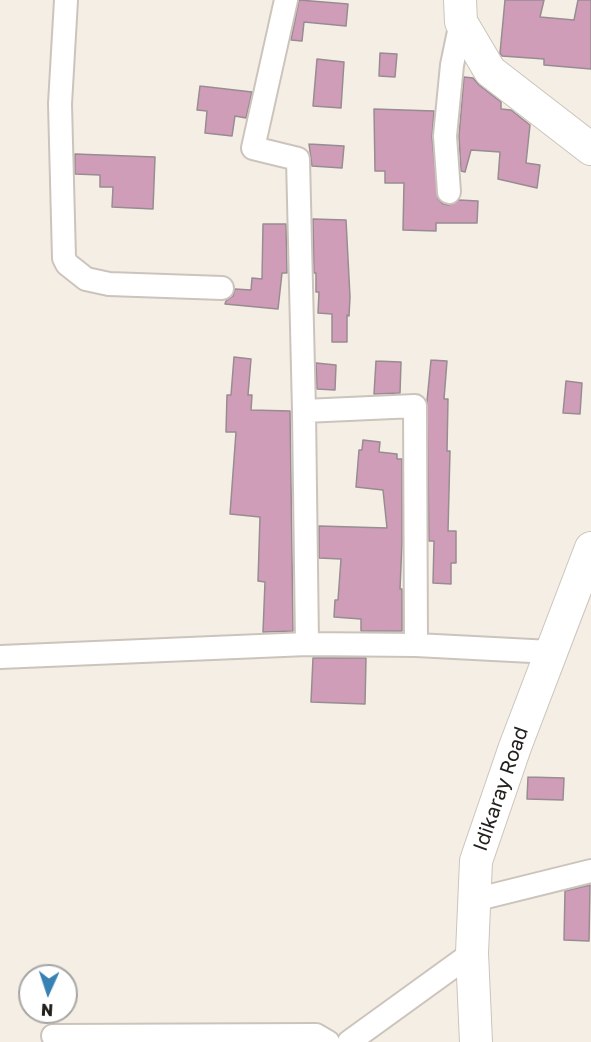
<!DOCTYPE html>
<style>
body{margin:0}
#map{position:relative;width:591px;height:1042px;overflow:hidden;background:#f5eee5;font-family:"Golos Text",sans-serif}
canvas{display:block}
.north{position:absolute;left:18px;top:964px;width:60px;height:60px;box-sizing:border-box;background:#fff;border:2px solid #a7a6a5;border-radius:50%;rotate:183deg;font-size:16px;font-weight:700;line-height:24px;text-align:center;color:#23211d}
.north::after{content:'';display:block;margin:auto;width:21px;height:27px;background:#3881b5;clip-path:polygon(50% 0,100% 100%,50% 72%,0 100%)}
</style>
<div id="map">
<canvas width="591" height="1042"></canvas>
<div class="north">N</div>
</div>
<script>
const ctx = document.querySelector('canvas').getContext('2d');
ctx.lineJoin = 'round';
function fillPath(path, color) {
  ctx.fillStyle = color;
  ctx.fill(path, 'evenodd');
}
function poly(rows) {
  const path = new Path2D();
  for (const r of rows) {
    path.moveTo(r[0], r[1]);
    for (let i = 2; i < r.length; i += 2) path.lineTo(r[i], r[i + 1]);
  }
  return path;
}
function strokePath(path, color, width, dash) {
  ctx.strokeStyle = color;
  ctx.lineWidth = width;
  ctx.lineCap = dash ? 'butt' : 'round';
  ctx.setLineDash(dash || []);
  ctx.stroke(path);
}
function write(font, color, halo, rows, align = 'center') {
  ctx.font = font + ' "Golos Text",sans-serif';
  ctx.lineWidth = 5;
  ctx.setLineDash([]);
  ctx.textBaseline = 'middle';
  ctx.strokeStyle = halo;
  ctx.fillStyle = color;
  for (const [text, x, y, turn = 0] of rows) {
    ctx.save();
    ctx.translate(x, y);
    ctx.rotate((+turn || 0) * Math.PI / 180);
    ctx.textAlign = isNaN(turn) ? turn : align;
    if (halo) ctx.strokeText(text, 0, 0);
    ctx.fillText(text, 0, 0);
    ctx.restore();
  }
}
const building = poly([
 [299,0,348,4,346,26,304,22,302,41,291,40,299,0],
 [505,0,544,0,540,17,574,20,578,0,591,0,591,69,544,65,544,59,502,56,500,53,505,0],
 [380,53,397,54,395,77,379,76,380,53],
 [317,59,344,62,341,108,313,106,317,59],
 [464,77,473,78,479,85,501,102,501,109,511,110,530,125,526,163,540,165,537,188,498,179,500,152,471,150,465,172,461,171,459,136,464,77],
 [200,86,252,92,246,118,235,116,232,136,205,133,207,111,197,110,200,86],
 [374,109,434,111,432,137,438,199,443,204,449,205,459,200,478,201,477,223,436,223,436,231,403,230,404,183,385,183,385,171,375,171,374,109],
 [309,144,344,146,342,168,312,166,309,144],
 [75,154,155,157,153,209,112,207,113,187,100,187,100,175,75,174,75,154],
 [313,219,346,220,350,297,349,316,347,315,347,342,332,342,332,314,318,313,319,292,316,292,316,273,314,273,313,219],
 [263,224,286,224,287,273,282,273,278,309,225,304,226,301,233,296,235,289,251,290,252,278,262,279,263,224],
 [234,357,251,359,248,395,252,395,251,410,290,411,293,631,263,632,265,582,258,581,260,517,230,514,236,432,226,432,227,395,231,395,234,357],
 [431,360,447,361,444,399,448,399,447,451,450,451,448,531,456,531,456,563,451,563,451,584,433,583,434,541,429,541,427,401,431,360],
 [376,361,401,362,400,393,374,394,376,361],
 [316,363,336,365,335,390,317,389,316,363],
 [566,381,582,383,580,414,563,413,566,381],
 [363,440,380,442,379,452,397,454,397,459,402,459,402,543,400,589,402,589,402,631,361,631,361,619,334,617,335,600,338,600,341,559,319,558,319,526,387,528,383,490,356,487,359,450,362,450,363,440],
 [313,658,366,658,365,704,311,702,313,658],
 [528,777,564,778,563,800,527,799,528,777],
 [590,885,589,941,564,940,565,891,590,885]
]);
fillPath(building, '#d09db8');
strokePath(building, '#978c91', 1.5);
const street = poly([
 [66,0,60,104,64,258,67,264,86,279,109,284,222,288],
 [286,0,253,148,298,159,304,411],
 [449,192,445,136,452,65,461,22],
 [307,644,304,411,415,406,416,645],
 [0,657,307,644,416,645,551,652],
 [474,900,591,871],
 [53,1036,316,1035,328,1042],
 [349,1042,472,953]
]);
const secondary = poly([
 [460,0,461,22,490,71,591,149],
 [476,1042,472,953,476,861,515,747,591,548]
]);
strokePath(street, '#ccc4bc', 26);
strokePath(secondary, '#ccc4bc', 34);
strokePath(street, '#fff', 22);
strokePath(secondary, '#fff', 32);
write('20px', '#23211d', '#fff', [
 ["Idikaray Road",501,789,-71]
]);
</script>
